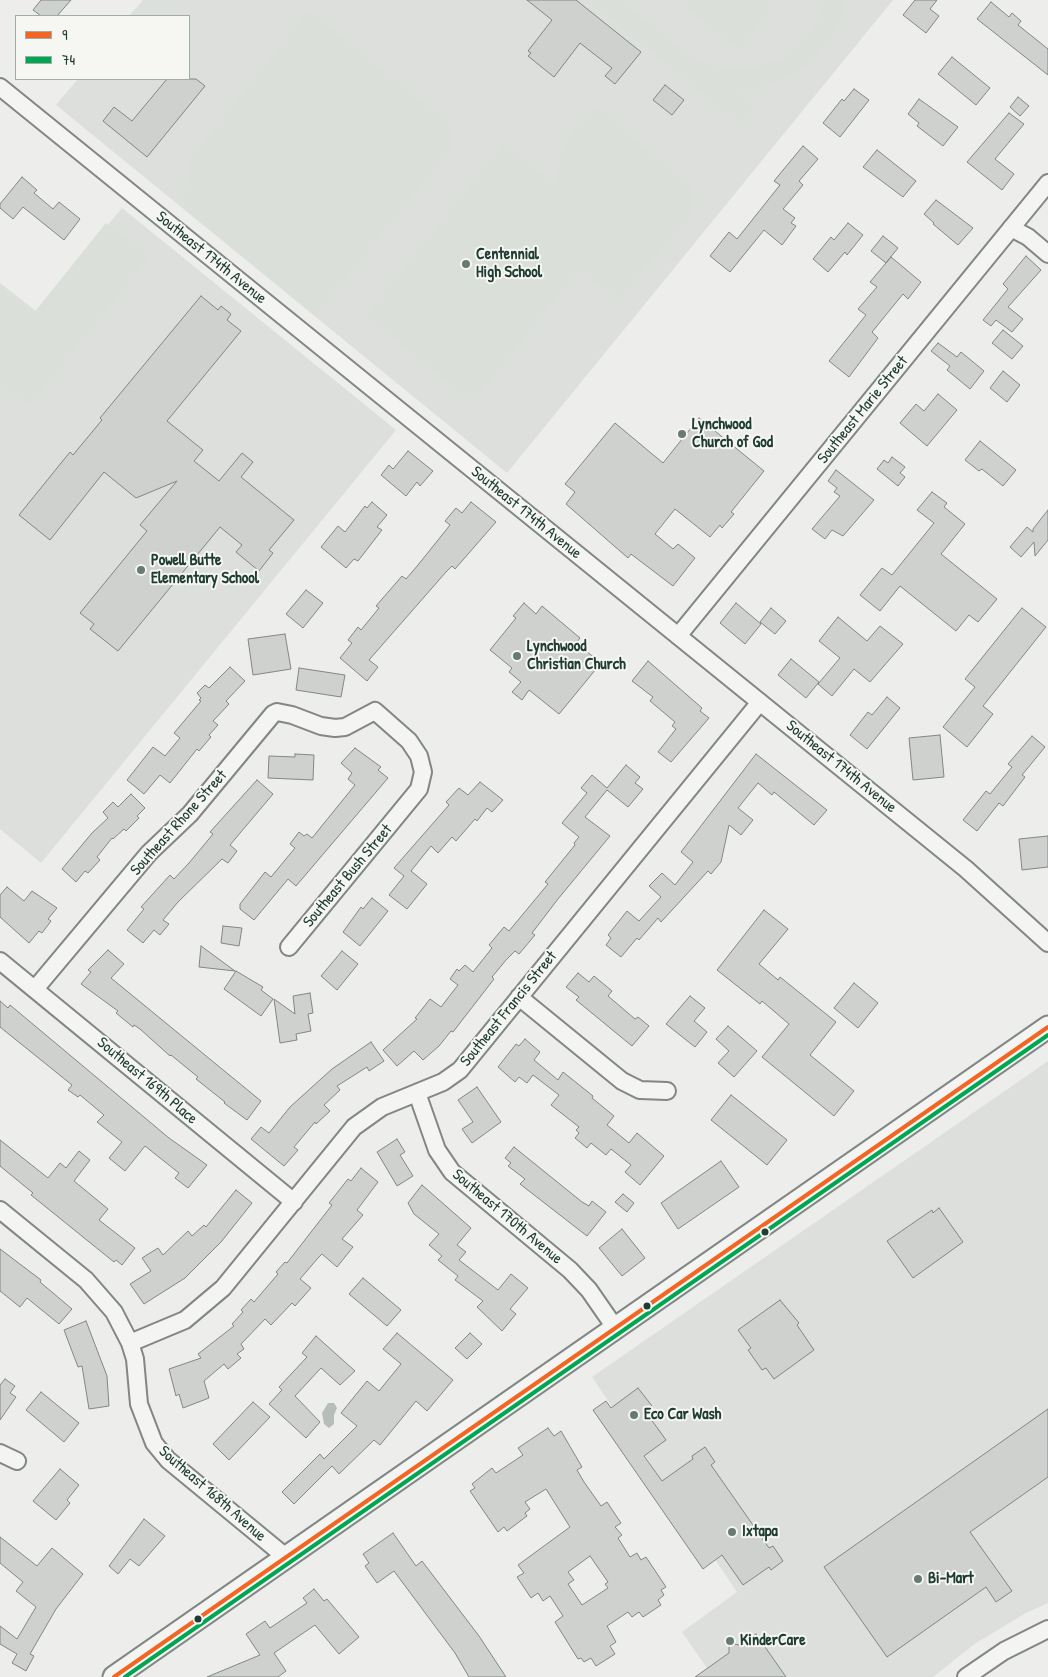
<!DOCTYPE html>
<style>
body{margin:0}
#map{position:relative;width:1048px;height:1677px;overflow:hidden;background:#edeeeb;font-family:"Patrick Hand",sans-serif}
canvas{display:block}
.legend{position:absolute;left:15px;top:15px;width:175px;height:65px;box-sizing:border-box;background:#f6f6f2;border:1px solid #a0aca6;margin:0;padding:6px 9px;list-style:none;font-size:15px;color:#1f3d34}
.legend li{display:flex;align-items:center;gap:10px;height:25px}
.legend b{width:25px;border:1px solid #a0aca6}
</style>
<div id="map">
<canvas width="1048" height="1677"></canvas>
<ul class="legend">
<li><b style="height:6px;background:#f26522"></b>9</li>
<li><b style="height:6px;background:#00a651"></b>74</li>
</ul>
</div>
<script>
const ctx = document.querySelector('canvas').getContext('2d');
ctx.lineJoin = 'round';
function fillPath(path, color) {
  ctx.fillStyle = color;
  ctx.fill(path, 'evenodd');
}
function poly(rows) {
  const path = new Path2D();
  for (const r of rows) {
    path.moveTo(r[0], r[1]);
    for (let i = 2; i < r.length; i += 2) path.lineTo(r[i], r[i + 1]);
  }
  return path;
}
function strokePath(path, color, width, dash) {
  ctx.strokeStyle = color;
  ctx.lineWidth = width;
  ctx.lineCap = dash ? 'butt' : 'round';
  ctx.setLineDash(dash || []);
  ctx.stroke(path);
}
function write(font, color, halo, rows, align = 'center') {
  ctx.font = font + ' "Patrick Hand",sans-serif';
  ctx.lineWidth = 4;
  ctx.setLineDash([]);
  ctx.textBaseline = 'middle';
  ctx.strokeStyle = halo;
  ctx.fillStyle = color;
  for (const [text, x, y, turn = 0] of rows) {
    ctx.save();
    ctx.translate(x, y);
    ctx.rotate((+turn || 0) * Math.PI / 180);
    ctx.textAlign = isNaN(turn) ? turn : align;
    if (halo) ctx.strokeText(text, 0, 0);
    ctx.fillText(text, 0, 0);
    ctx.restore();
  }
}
fillPath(poly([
 [143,0,893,0,507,473,56,105,78,79,189,79,189,16,129,16],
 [122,208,396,430,41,863,0,829,0,283,36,311],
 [1048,1061,1048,1603,1026,1613,976,1643,933,1677,713,1677,682,1632,737,1592,592,1377]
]), '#dcdfdb');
fillPath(poly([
 [587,0,619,0,694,59,708,65,740,70,756,68,785,57,809,36,818,22,826,0,846,0,835,32,811,62,796,73,778,82,760,87,730,89,753,108,740,123],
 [677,0,777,0,738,49],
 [309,11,450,125,453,146,315,315,185,209,188,162],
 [595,106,692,189,694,211,618,298,587,276,580,268,473,402,366,316,504,144,555,185,556,171,570,135],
 [106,223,149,257,29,405,0,382,0,288,33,314]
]), '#dadfda');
fillPath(poly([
 [328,1403,334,1403,337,1408,334,1415,334,1424,329,1428,324,1424,322,1413]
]), '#b6beb9');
const building = poly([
 [41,0,71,0,57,16,41,16,33,10,41,0],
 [527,0,576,0,641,52,615,84,605,76,612,68,580,43,554,77,528,56,531,53,528,51,552,20,527,0],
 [915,0,937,0,930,9,939,16,926,33,903,15,915,0],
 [991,2,1009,17,1012,13,1021,21,1018,25,1048,49,1048,75,977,19,991,2],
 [952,57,990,88,976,105,938,74,952,57],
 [167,79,196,79,205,86,147,157,103,121,114,107,132,121,167,79],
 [665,85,684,100,672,115,653,100,665,85],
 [854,89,869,100,840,137,823,123,842,99,844,101,854,89],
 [1018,97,1029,106,1020,116,1010,107,1018,97],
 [919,99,958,127,943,146,917,126,919,123,908,114,919,99],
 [1009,113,1024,124,995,159,1014,174,1002,190,967,162,1009,113],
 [803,146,818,159,799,181,803,185,783,209,795,218,791,223,796,226,782,245,764,230,730,272,710,256,729,232,737,239,780,185,774,181,803,146],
 [877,150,916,181,903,197,863,167,877,150],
 [22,177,37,190,34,193,53,209,59,202,80,219,64,240,23,207,13,219,0,208,0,204,22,177],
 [936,200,973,228,958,245,933,224,934,223,924,214,936,200],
 [848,223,863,235,847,255,845,252,828,272,813,259,831,237,834,240,848,223],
 [883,236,898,248,886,263,871,251,883,236],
 [1026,256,1041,270,1008,307,1023,319,1012,332,996,320,991,326,983,320,1008,289,1003,284,1026,256],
 [891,257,921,282,908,299,903,294,872,332,878,338,849,377,829,361,866,315,858,309,877,287,870,282,891,257],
 [201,296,218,310,221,306,231,314,227,320,241,331,167,421,203,450,194,461,219,481,242,453,253,462,241,477,294,520,269,550,273,553,259,571,236,552,242,545,220,527,118,651,90,629,94,624,80,613,147,531,140,525,177,481,136,498,104,472,50,540,19,515,70,452,73,455,102,420,100,418,201,296],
 [1003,330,1023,346,1012,359,992,343,1003,330],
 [938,343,957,357,961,352,984,371,970,389,947,370,950,366,931,351,938,343],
 [1003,371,1020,385,1007,402,990,388,1003,371],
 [938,394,957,410,927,446,900,423,916,404,924,411,938,394],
 [699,418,764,471,731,512,734,514,722,528,720,525,710,537,675,509,655,534,673,549,678,544,695,558,673,586,631,554,628,558,566,504,575,492,565,484,615,423,663,463,699,418],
 [980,441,1016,470,1003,486,982,469,979,471,965,460,980,441],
 [408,451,433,471,420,486,417,482,406,496,381,475,389,465,393,469,408,451],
 [892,457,905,467,900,473,905,477,898,486,877,469,884,460,888,463,892,457],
 [836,470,874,500,843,536,832,530,825,539,812,529,840,496,834,492,837,488,828,481,836,470],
 [932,492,947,503,944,507,965,524,941,554,997,599,978,622,969,615,956,631,900,586,880,611,860,595,882,568,892,575,934,523,917,510,932,492],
 [372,502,387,515,377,527,382,530,358,561,354,559,346,568,321,547,338,526,345,532,365,506,367,508,372,502],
 [471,502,496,522,455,569,452,566,446,572,369,660,378,667,367,681,340,658,352,643,348,640,358,627,361,630,379,608,376,606,402,576,406,579,418,565,450,525,445,521,456,508,462,513,471,502],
 [1048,510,1048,540,1035,556,1034,542,1021,557,1010,547,1027,527,1033,532,1033,529,1048,510],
 [306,590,323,603,303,628,286,614,306,590],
 [524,603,536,614,542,606,580,638,576,643,601,663,559,714,529,690,522,700,512,692,521,682,509,672,512,668,490,650,516,618,513,616,524,603],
 [736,603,761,624,745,644,720,623,736,603],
 [771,608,786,621,775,634,760,622,771,608],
 [1022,608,1046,627,983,706,993,714,967,747,943,727,975,687,965,679,1022,608],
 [838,617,867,641,880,626,903,644,870,682,854,669,832,696,818,684,840,658,819,641,838,617],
 [285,634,291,669,253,675,248,639,285,634],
 [791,659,819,682,806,698,778,675,791,659],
 [648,661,702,708,700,711,709,718,671,762,658,752,676,729,672,726,675,722,650,701,653,697,632,681,648,661],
 [230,667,245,681,226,701,229,704,213,721,218,725,209,735,211,737,199,751,197,749,170,783,160,775,144,794,127,780,153,747,165,756,180,738,174,733,201,701,199,700,201,698,197,693,205,685,209,688,230,667],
 [299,668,345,675,341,697,296,690,299,668],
 [887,697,900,708,867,749,850,735,868,712,872,715,887,697],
 [940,735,944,777,913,780,909,738,940,735],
 [1032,736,1045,747,1022,775,1025,777,1003,806,999,803,977,831,963,820,986,791,990,794,1012,767,1008,764,1032,736],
 [355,748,381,767,378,770,388,778,296,886,288,879,254,920,240,909,240,904,265,872,271,877,295,848,290,844,299,832,304,836,307,834,312,838,355,785,348,779,352,773,341,763,355,748],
 [295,754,314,755,313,780,268,778,269,756,295,757,295,754],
 [756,754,827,810,814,825,774,792,772,795,758,783,738,808,753,820,741,835,729,825,721,862,711,874,708,871,661,922,658,918,639,940,637,938,621,957,606,945,611,938,608,935,627,911,639,921,661,897,649,886,662,873,675,885,693,862,681,852,756,754],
 [626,765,640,777,635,783,643,789,628,807,607,790,585,817,610,836,558,899,532,933,535,935,519,954,515,951,506,960,492,977,494,979,453,1032,451,1031,439,1046,423,1060,414,1051,397,1066,383,1050,417,1019,415,1018,430,999,441,1007,458,985,450,979,457,969,459,971,465,965,473,972,492,948,489,945,504,927,509,931,548,884,545,882,575,845,574,843,579,837,562,823,587,793,581,788,592,775,607,788,626,765],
 [257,780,273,794,230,845,237,851,228,863,222,859,178,902,163,920,169,924,160,935,154,930,143,943,127,930,144,909,141,907,170,875,174,879,189,863,213,834,210,832,257,780],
 [480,782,503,800,492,812,487,808,477,821,475,819,456,841,452,837,438,853,431,846,411,871,427,884,407,909,389,895,404,876,394,868,449,805,446,802,459,788,468,795,480,782],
 [131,794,145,808,137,816,139,818,126,831,124,829,113,839,112,838,97,857,100,860,88,873,85,871,76,882,62,869,92,833,108,818,103,812,113,802,118,807,131,794],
 [1048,836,1048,867,1022,870,1019,839,1048,836],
 [7,887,24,901,32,891,57,908,48,919,51,921,42,933,39,931,29,943,0,917,0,895,7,887],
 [372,898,388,911,360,946,343,932,361,907,363,909,372,898],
 [764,910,788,929,759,964,778,980,780,977,836,1022,810,1055,854,1091,834,1116,762,1057,789,1024,762,1001,760,1004,717,970,764,910],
 [223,926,242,928,239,946,221,943,223,926],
 [201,946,235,971,199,967,201,946],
 [108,950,124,964,111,978,261,1101,247,1120,224,1103,225,1102,196,1079,198,1077,171,1055,170,1056,140,1029,134,1025,133,1027,116,1013,118,1011,81,984,91,972,88,970,108,950],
 [342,951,358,964,337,990,321,976,342,951],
 [236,971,263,987,261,990,273,999,261,1016,224,989,236,971],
 [578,973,589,982,594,976,612,991,608,996,635,1019,638,1017,649,1026,632,1046,576,1000,579,997,566,987,578,973],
 [854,983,878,1003,858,1028,834,1008,854,983],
 [310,993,313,1013,308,1014,311,1031,296,1034,297,1040,280,1043,274,999,295,1014,293,996,310,993],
 [690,996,705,1008,694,1021,707,1032,695,1047,666,1024,690,996],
 [0,1001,8,1008,10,1005,169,1138,207,1165,188,1188,175,1178,179,1173,145,1146,125,1171,109,1158,122,1142,97,1122,104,1115,80,1095,78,1097,68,1090,72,1085,0,1027,0,1001],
 [728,1026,757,1051,734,1077,718,1063,729,1051,716,1039,728,1026],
 [525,1039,540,1052,534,1060,558,1080,563,1072,593,1096,592,1098,614,1116,607,1125,629,1143,637,1133,664,1156,640,1185,625,1172,631,1165,611,1149,606,1155,591,1143,587,1148,575,1138,579,1133,576,1130,579,1127,551,1105,559,1095,533,1075,527,1083,519,1077,515,1082,498,1067,516,1044,519,1046,525,1039],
 [371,1042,384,1061,369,1071,367,1067,337,1086,340,1090,324,1105,330,1111,316,1124,315,1122,294,1147,298,1150,284,1166,251,1139,261,1127,269,1133,290,1107,332,1069,371,1042],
 [477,1087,501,1122,472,1143,462,1129,473,1122,458,1100,477,1087],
 [731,1095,787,1140,767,1165,711,1120,731,1095],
 [397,1139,405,1152,400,1155,413,1176,397,1186,377,1152,397,1139],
 [0,1140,48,1178,60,1163,66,1168,79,1151,90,1160,74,1181,108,1209,99,1220,135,1248,122,1265,116,1260,114,1262,31,1195,33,1193,0,1166,0,1140],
 [514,1147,582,1202,589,1206,592,1201,606,1212,587,1236,520,1184,525,1179,508,1166,511,1163,505,1158,514,1147],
 [721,1161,739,1187,678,1229,661,1203,721,1161],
 [361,1168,378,1182,357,1210,363,1215,342,1239,353,1247,337,1267,322,1254,318,1258,300,1279,311,1288,295,1306,292,1303,271,1325,265,1319,241,1344,244,1349,237,1354,241,1358,228,1369,224,1364,204,1381,209,1398,183,1408,179,1394,176,1396,169,1369,201,1358,198,1354,234,1326,232,1324,243,1312,241,1310,251,1299,254,1302,278,1274,276,1272,285,1262,287,1263,332,1205,329,1203,348,1179,351,1181,361,1168],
 [422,1185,471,1228,457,1245,466,1252,459,1260,498,1290,511,1274,528,1288,510,1309,516,1314,502,1331,477,1307,483,1301,455,1280,458,1276,438,1260,442,1256,429,1245,439,1234,414,1214,408,1203,422,1185],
 [236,1190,252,1203,221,1242,185,1278,144,1304,130,1284,151,1271,142,1258,158,1248,163,1255,188,1231,192,1236,204,1225,206,1227,236,1190],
 [623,1194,634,1203,627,1212,615,1202,623,1194],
 [939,1208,963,1242,913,1278,887,1241,932,1210,933,1213,939,1208],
 [622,1229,645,1258,622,1276,599,1248,622,1229],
 [0,1249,41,1280,40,1282,72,1309,59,1324,27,1298,20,1307,0,1291,0,1249],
 [363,1278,401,1310,387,1326,349,1294,363,1278],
 [780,1300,799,1323,797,1325,814,1350,774,1379,766,1368,762,1370,748,1350,751,1348,738,1330,780,1300],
 [86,1321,107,1376,109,1406,89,1409,82,1366,78,1367,64,1330,86,1321],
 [397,1333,453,1380,427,1411,416,1401,380,1445,374,1440,339,1474,332,1466,294,1504,282,1492,320,1454,324,1459,357,1426,341,1413,367,1381,379,1391,401,1364,383,1349,397,1333],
 [470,1333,482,1344,467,1359,455,1348,470,1333],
 [316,1336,355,1371,340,1385,321,1368,295,1396,320,1422,306,1438,269,1404,282,1390,279,1387,307,1357,302,1353,316,1336],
 [5,1379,15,1386,10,1393,16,1397,0,1420,0,1385,5,1379],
 [638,1388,652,1406,645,1411,666,1440,644,1456,662,1481,693,1459,692,1456,705,1447,715,1462,711,1465,769,1548,773,1546,783,1561,771,1570,769,1567,743,1585,722,1555,703,1569,593,1410,606,1401,611,1408,638,1388],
 [41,1392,79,1423,64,1442,26,1410,41,1392],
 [253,1402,270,1417,229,1460,213,1444,253,1402],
 [1048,1409,1048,1477,970,1532,1012,1591,996,1602,986,1587,887,1657,824,1567,1048,1409],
 [548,1428,554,1436,561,1431,582,1467,577,1470,584,1482,601,1506,607,1502,621,1523,615,1527,622,1535,618,1538,630,1557,637,1553,641,1560,646,1557,666,1587,661,1590,664,1595,658,1600,661,1605,643,1617,639,1612,632,1617,628,1612,607,1626,616,1642,610,1646,615,1654,596,1666,591,1658,584,1662,581,1658,578,1659,555,1622,563,1616,550,1596,543,1601,538,1593,531,1598,517,1577,524,1573,518,1565,570,1527,546,1489,525,1502,530,1509,525,1513,527,1516,507,1531,504,1527,498,1532,470,1491,475,1488,472,1484,492,1468,496,1473,523,1455,518,1448,548,1428],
 [590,1556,608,1582,605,1584,608,1588,582,1605,568,1584,574,1580,568,1572,590,1556],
 [60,1469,79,1485,67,1500,70,1503,56,1520,33,1501,60,1469],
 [144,1519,165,1536,139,1566,130,1559,118,1574,109,1566,144,1519],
 [393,1533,416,1566,422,1561,479,1636,506,1677,469,1677,455,1653,394,1571,377,1583,365,1566,369,1563,363,1554,393,1533],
 [0,1537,37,1566,52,1548,83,1574,56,1609,30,1654,34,1656,26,1671,12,1663,17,1654,0,1644,0,1626,17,1639,36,1607,16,1591,23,1582,0,1563,0,1537],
 [314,1589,324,1601,327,1599,359,1637,339,1654,315,1625,274,1653,286,1671,278,1677,207,1677,260,1655,246,1634,265,1621,270,1628,307,1603,303,1598,314,1589],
 [756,1634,786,1677,695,1677,729,1653,729,1643,739,1645,756,1634]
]);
fillPath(building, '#cfd1cf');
strokePath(building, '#818784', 1);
const minor = poly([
 [0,87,966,869,1048,943],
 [1011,228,1028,237,1048,254],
 [678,636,1048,183],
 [0,961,294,1202],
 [35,989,149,853,190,814,273,714,277,712,292,715,321,726,335,728,345,727,375,711,409,741,419,756,423,772,419,789,289,947],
 [519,997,622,1081,640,1090,667,1091],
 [417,1093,437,1150,452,1172,570,1270,589,1290,616,1329],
 [0,1210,86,1280,114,1312,130,1343,135,1359,139,1404,154,1443,168,1460,287,1558],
 [130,1343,185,1320,223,1288,354,1127,382,1107,443,1082,460,1070,760,702],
 [0,1453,17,1461],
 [966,1677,1004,1651,1048,1629]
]);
const major = poly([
 [114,1677,1048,1027]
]);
strokePath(minor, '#818784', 20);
strokePath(major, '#818784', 25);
strokePath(minor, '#f4f4f2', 16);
strokePath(major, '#f4f4f2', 21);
strokePath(poly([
 [114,1677,1048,1027]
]), '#f26522', 4);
strokePath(poly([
 [125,1677,1048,1035]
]), '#00a651', 4);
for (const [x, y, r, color] of [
 [466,264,5,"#677b74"],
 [682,434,5,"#677b74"],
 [141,570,5,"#677b74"],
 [517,656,5,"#677b74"],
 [765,1232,4.5,"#1f3d34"],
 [647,1306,4.5,"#1f3d34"],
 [634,1415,5,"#677b74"],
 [732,1532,5,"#677b74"],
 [918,1579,5,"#677b74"],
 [198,1619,4.5,"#1f3d34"],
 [730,1641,5,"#677b74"]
]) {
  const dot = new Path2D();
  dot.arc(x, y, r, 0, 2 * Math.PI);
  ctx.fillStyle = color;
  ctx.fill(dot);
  strokePath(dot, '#f6f6f2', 2);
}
write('bold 16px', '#1f3d34', '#f6f6f2', [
 ["Centennial",476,255],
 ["High School",476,273],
 ["Lynchwood",692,425],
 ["Church of God",692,443],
 ["Powell Butte",151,561],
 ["Elementary School",151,579],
 ["Lynchwood",527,647],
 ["Christian Church",527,665],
 ["Eco Car Wash",644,1415],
 ["Ixtapa",742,1532],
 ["Bi-Mart",928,1579],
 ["KinderCare",740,1641]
], 'left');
write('16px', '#1f3d34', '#f6f6f2', [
 ["Southeast 174th Avenue",211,258,39],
 ["Southeast Marie Street",863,410,-51],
 ["Southeast 174th Avenue",526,513,39],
 ["Southeast 174th Avenue",841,767,39],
 ["Southeast Rhone Street",179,823,-48],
 ["Southeast Bush Street",348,876,-50],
 ["Southeast Francis Street",509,1009,-51],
 ["Southeast 169th Place",147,1081,40],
 ["Southeast 170th Avenue",507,1217,40],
 ["Southeast 168th Avenue",212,1494,41]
]);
</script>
